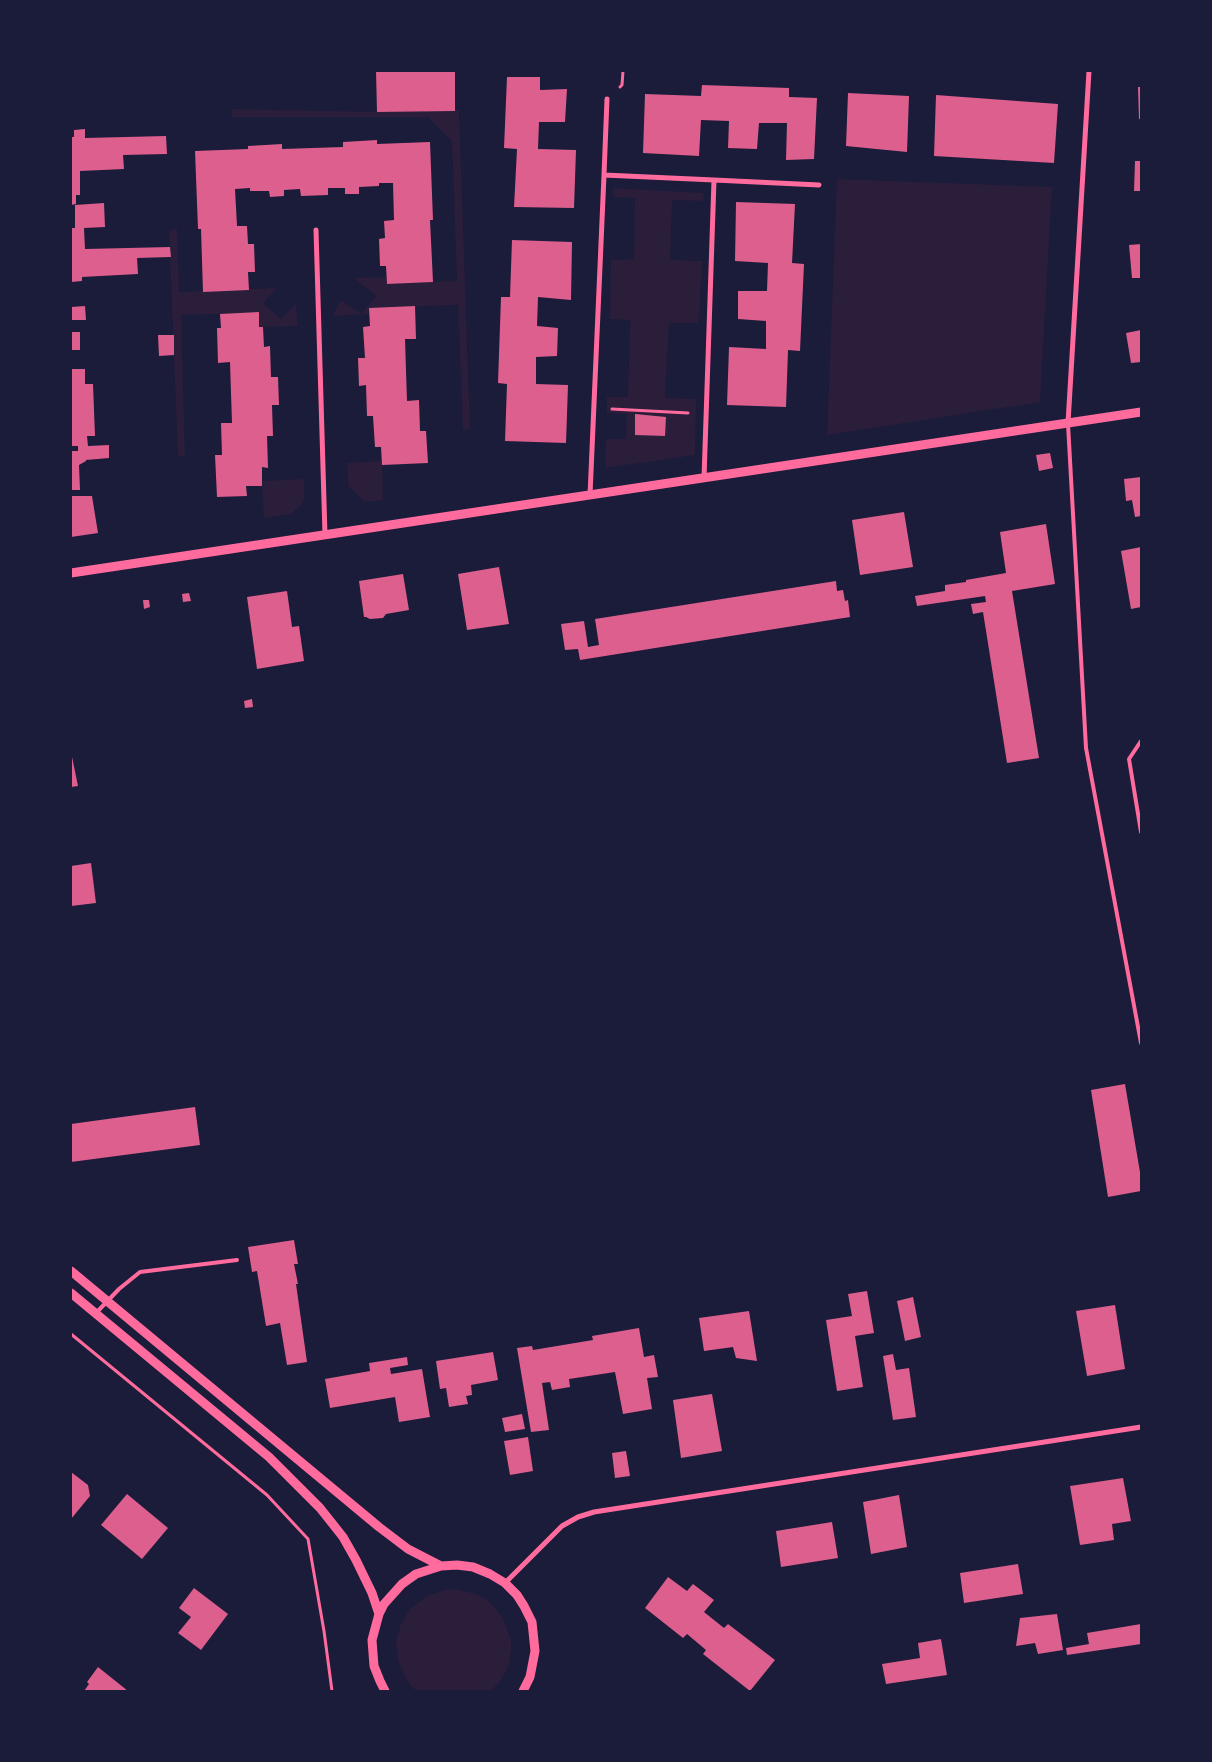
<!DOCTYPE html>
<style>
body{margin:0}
#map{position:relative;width:1212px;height:1762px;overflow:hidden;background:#1b1b3a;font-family:"Noto Sans",sans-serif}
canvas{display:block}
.frame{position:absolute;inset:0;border:72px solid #1b1b3a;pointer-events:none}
</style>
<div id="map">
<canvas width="1212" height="1762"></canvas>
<div class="frame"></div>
</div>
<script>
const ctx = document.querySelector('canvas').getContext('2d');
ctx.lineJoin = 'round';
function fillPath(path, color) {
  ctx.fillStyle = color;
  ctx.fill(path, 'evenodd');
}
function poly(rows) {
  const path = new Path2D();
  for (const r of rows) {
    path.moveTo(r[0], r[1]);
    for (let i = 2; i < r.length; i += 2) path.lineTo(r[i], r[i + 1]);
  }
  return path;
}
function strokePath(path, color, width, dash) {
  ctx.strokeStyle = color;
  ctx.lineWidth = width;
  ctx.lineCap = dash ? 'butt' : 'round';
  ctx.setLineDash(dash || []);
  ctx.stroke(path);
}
fillPath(poly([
 [232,109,377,112,459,110,470,429,463,429,458,305,369,308,369,314,332,316,341,300,361,314,376,296,356,280,355,278,386,277,387,284,457,281,452,141,428,117,232,117],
 [837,179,1052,187,1040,402,827,435],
 [613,188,704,193,703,201,672,200,670,260,702,261,699,323,669,323,665,398,696,399,695,455,605,468,606,439,626,439,627,414,607,413,607,397,628,397,630,320,610,319,611,260,634,259,635,198,613,197],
 [177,229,179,292,277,288,263,303,281,319,296,303,298,326,259,327,259,313,181,315,185,456,178,456,169,230],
 [382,461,383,500,365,502,348,485,347,463],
 [304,479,304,498,301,505,291,514,264,518,262,481],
 [456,1589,479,1595,490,1602,503,1618,511,1640,511,1650,508,1668,500,1681,491,1691,416,1691,407,1681,398,1661,396,1642,401,1624,410,1609,427,1596,445,1590]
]), '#2a1e3b');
fillPath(poly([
 [376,71,455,71,455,111,377,112],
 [507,77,540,77,540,90,567,89,565,122,539,122,538,149,576,150,574,208,514,207,517,149,504,148],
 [702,85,789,88,789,97,817,98,814,159,786,160,787,123,759,123,757,149,728,148,729,121,701,120,699,156,643,153,645,94,701,96],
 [1138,87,1141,87,1141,119,1139,119],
 [848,93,909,96,907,152,846,146],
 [936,95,1058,104,1054,163,934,156],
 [85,129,85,138,166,136,167,154,123,155,124,169,80,171,80,195,76,195,76,204,71,205,71,137,74,137,74,130],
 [377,140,377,144,430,142,433,220,430,220,433,282,387,284,386,266,380,266,379,239,385,238,384,221,394,220,393,183,379,183,379,186,359,187,359,194,345,194,345,188,328,188,328,195,301,196,300,189,284,190,284,196,270,197,269,191,250,191,250,188,235,189,237,226,247,226,248,244,254,244,255,272,248,272,249,290,203,292,201,229,198,229,195,151,248,149,248,146,282,144,282,149,343,147,343,142],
 [1135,161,1141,161,1141,191,1134,191],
 [736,202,795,204,792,263,804,264,800,351,788,350,786,407,727,405,729,347,766,349,766,321,738,319,738,291,767,291,768,263,735,261],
 [104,203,105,227,84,228,85,249,170,247,171,257,137,258,138,274,82,277,82,281,71,282,71,228,75,228,75,205],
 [512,240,572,242,571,300,538,297,537,326,558,328,557,356,536,357,536,384,568,385,566,443,505,441,507,384,498,383,501,297,510,297],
 [1141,244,1141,278,1132,278,1129,245],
 [85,306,86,320,71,320,71,307],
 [415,306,416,339,405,339,407,401,419,400,420,431,426,431,428,463,382,465,381,447,375,447,373,416,367,416,366,385,359,386,358,358,365,358,363,327,370,326,369,308],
 [259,312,259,327,263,327,264,347,270,346,271,377,278,377,279,405,272,405,273,436,267,436,268,468,262,467,262,486,246,486,247,496,217,497,215,455,222,455,221,423,232,423,230,362,218,363,217,328,221,328,220,314],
 [1141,330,1141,362,1131,363,1126,333],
 [71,332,80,332,80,350,71,350],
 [158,335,174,335,174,355,159,356],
 [71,369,85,369,85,384,93,384,95,436,87,436,88,446,109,445,109,458,86,460,86,461,79,465,80,490,71,490,71,451,78,451,78,446,71,446],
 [635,414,666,417,665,436,635,435],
 [1050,453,1053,468,1039,471,1036,455],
 [1141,477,1141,516,1135,517,1132,500,1126,501,1124,479],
 [71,496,92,496,98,533,71,537],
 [904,512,913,567,860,575,852,520],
 [1046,524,1055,584,1012,591,1039,758,1007,763,983,612,973,614,971,604,986,602,985,596,917,606,915,596,945,591,945,585,966,582,966,580,1006,573,1000,532],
 [1141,547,1141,607,1131,609,1121,551],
 [499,567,509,624,467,630,458,574],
 [403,574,409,610,386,614,383,618,370,619,366,617,364,617,359,581],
 [836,581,837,591,843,590,845,601,848,600,850,617,580,660,578,649,565,650,561,624,584,621,588,647,599,645,595,619],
 [287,591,292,627,299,626,304,661,257,669,247,597],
 [189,593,191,601,183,602,182,594],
 [143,600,149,600,150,607,144,609],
 [252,699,253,707,245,708,244,701],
 [71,752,78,786,71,787],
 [91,863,96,903,71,906,71,866],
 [1125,1084,1141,1178,1141,1191,1108,1197,1091,1090],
 [195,1107,200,1145,71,1162,71,1124],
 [294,1240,298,1264,294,1264,298,1284,296,1284,307,1362,287,1365,280,1323,266,1326,257,1271,252,1272,248,1247],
 [867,1291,874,1333,855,1336,863,1387,837,1391,826,1320,852,1316,848,1294],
 [913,1297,921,1337,905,1341,897,1301],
 [1115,1305,1125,1369,1087,1376,1076,1311],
 [749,1311,757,1361,736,1358,733,1347,704,1351,699,1318],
 [639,1328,644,1357,654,1355,658,1377,647,1378,652,1409,623,1414,615,1372,569,1379,570,1387,552,1390,550,1382,542,1383,549,1430,531,1432,517,1348,532,1346,533,1350,593,1340,592,1336],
 [493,1352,498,1380,471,1385,472,1395,466,1396,468,1404,449,1407,446,1388,440,1389,436,1361],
 [893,1354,896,1370,909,1368,916,1417,893,1420,883,1356],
 [407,1357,408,1365,390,1368,391,1374,422,1369,430,1417,399,1422,395,1397,330,1408,325,1379,370,1371,369,1363],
 [712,1394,722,1451,681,1458,673,1400],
 [522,1414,525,1429,505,1432,502,1418],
 [528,1437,533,1471,510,1475,504,1441],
 [626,1451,630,1476,615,1478,612,1453],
 [71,1472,88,1485,90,1496,71,1519],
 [1123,1478,1131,1521,1112,1524,1114,1540,1080,1545,1070,1486],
 [127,1494,168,1528,142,1559,101,1525],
 [899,1495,907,1547,871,1554,863,1502],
 [832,1522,838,1558,781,1567,776,1531],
 [1018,1564,1023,1594,964,1603,960,1573],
 [668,1577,687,1591,693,1584,714,1600,704,1612,724,1628,728,1624,775,1660,750,1691,703,1654,706,1650,687,1634,683,1638,645,1608],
 [194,1588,228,1614,201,1650,178,1633,191,1617,179,1608],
 [1057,1614,1063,1650,1038,1654,1035,1643,1016,1646,1020,1618],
 [1141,1624,1141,1644,1067,1655,1066,1648,1089,1644,1087,1633],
 [941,1639,947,1675,886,1684,882,1664,920,1658,918,1643],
 [98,1667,128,1691,84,1691,89,1684,87,1682]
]), '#dd5f8e');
strokePath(poly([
 [620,87,622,85,623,71],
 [612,409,688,413],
 [71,1334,267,1495,308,1539,324,1631,332,1691]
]), '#ff6b9d', 3);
strokePath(poly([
 [1068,424,1086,748,1141,1043],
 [1141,741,1129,759,1141,832],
 [96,1313,119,1289,140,1272,237,1260]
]), '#ff6b9d', 4);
strokePath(poly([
 [604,175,607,99],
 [714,180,819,185],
 [316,230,325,535],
 [1068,423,1089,71],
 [590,495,604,175,714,180,704,478],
 [505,1583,562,1526,578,1517,594,1512,1141,1427]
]), '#ff6b9d', 5);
strokePath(poly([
 [71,573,1141,412],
 [71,1271,379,1527,408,1549,441,1566],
 [71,1293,269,1457,320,1508,343,1537,356,1560,372,1593,379,1614],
 [385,1691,380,1681,374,1666,372,1640,379,1614,384,1604,402,1584,416,1574,441,1566,457,1565,473,1567,490,1574,505,1583,517,1595,524,1606,532,1622,535,1651,530,1677,523,1691]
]), '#ff6b9d', 9);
</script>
